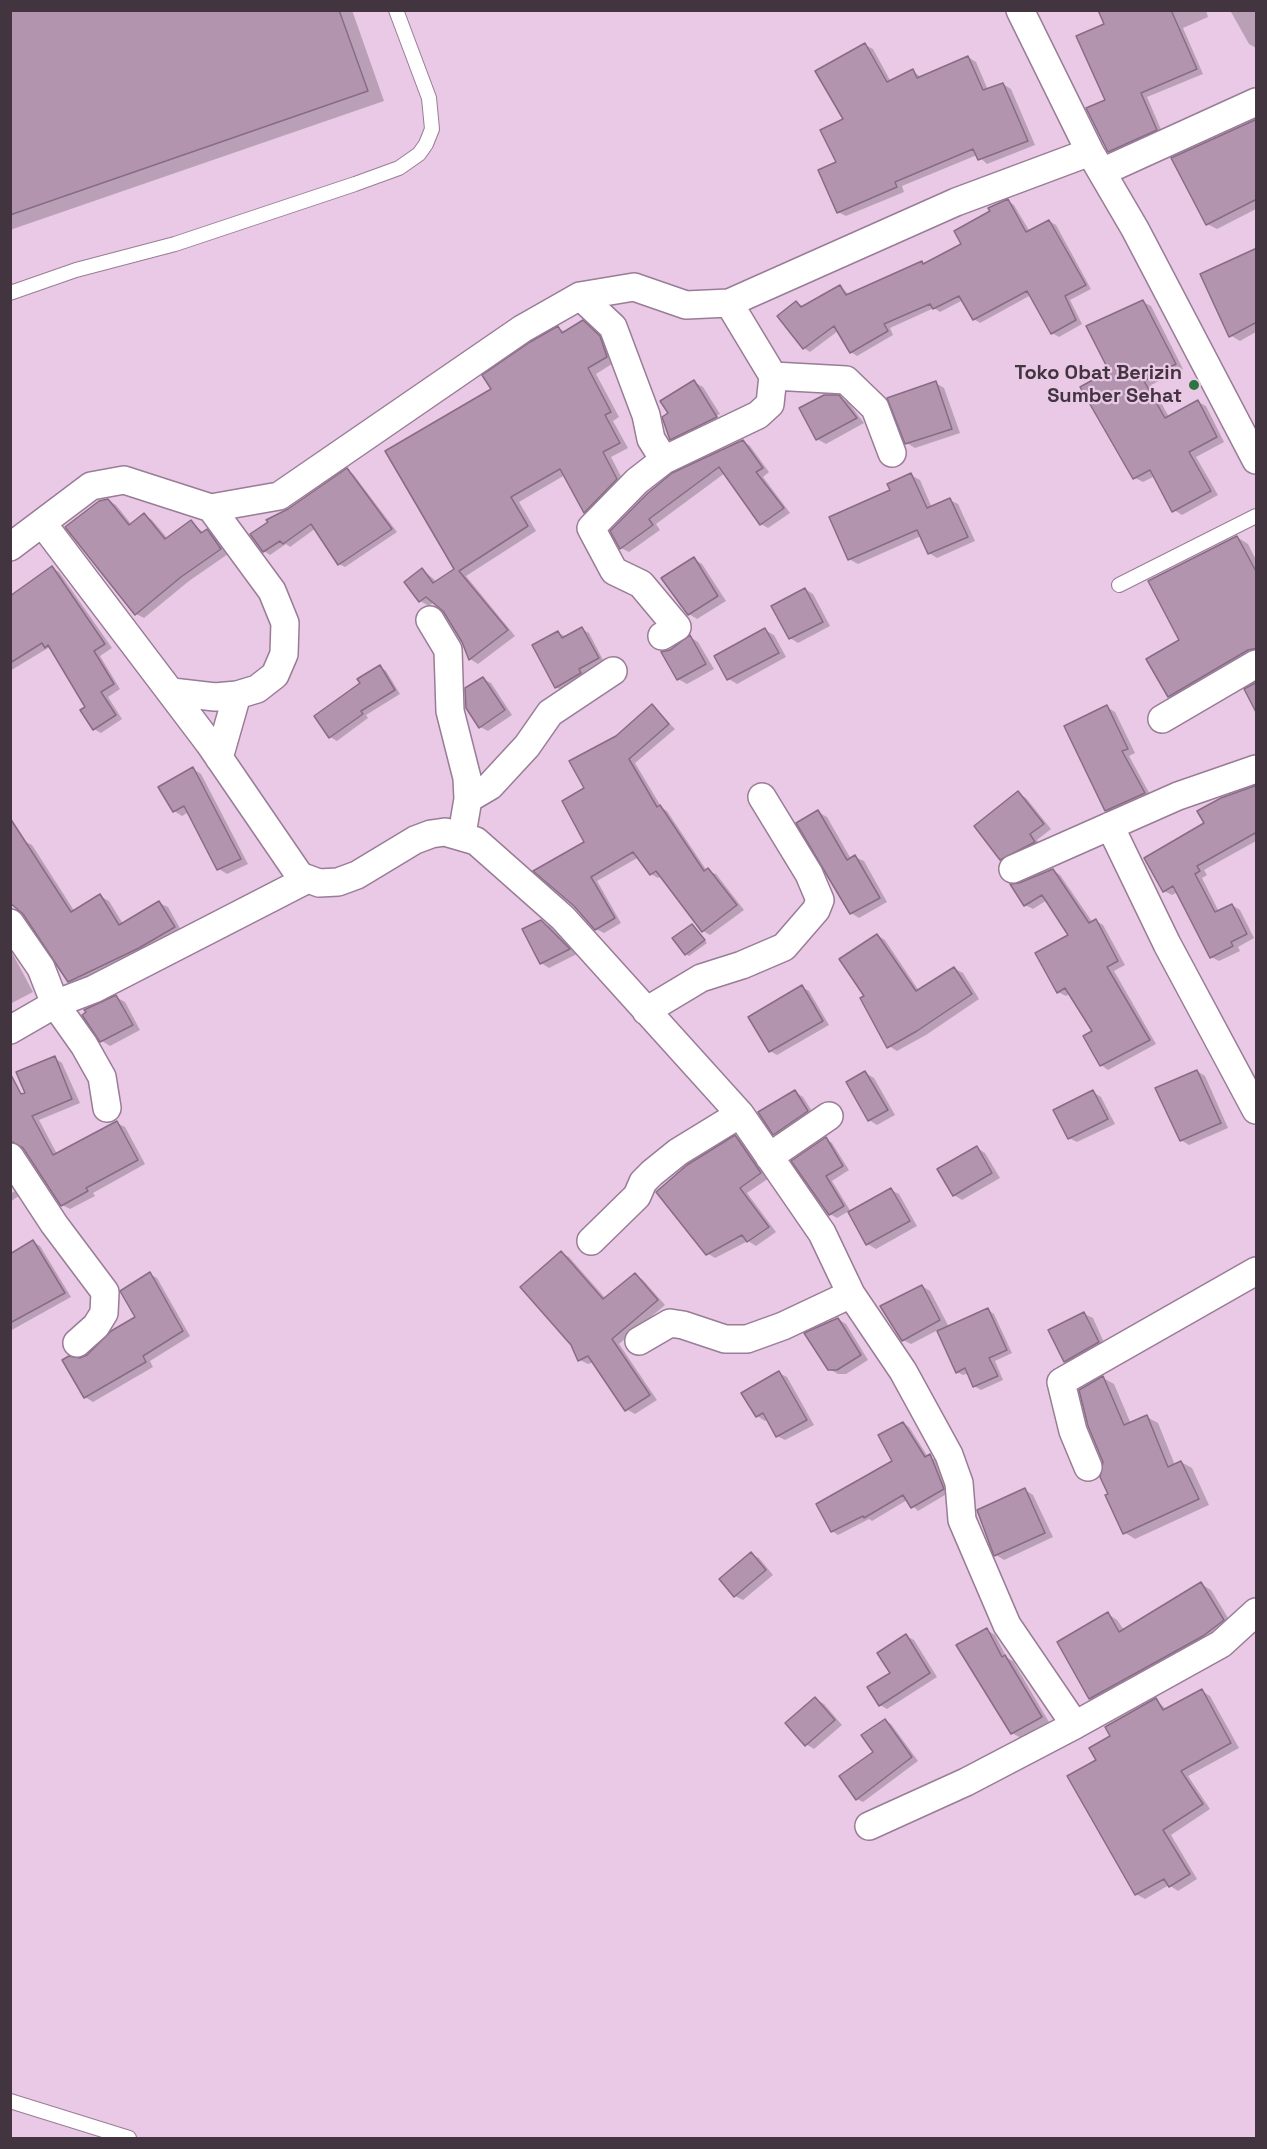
<!DOCTYPE html>
<style>
body{margin:0}
#map{position:relative;width:1267px;height:2149px;overflow:hidden;background:#e9c9e5;font-family:"Space Grotesk",sans-serif}
canvas{display:block}
.frame{position:absolute;inset:0;border:12px solid #423540;pointer-events:none}
</style>
<div id="map">
<canvas width="1267" height="2149"></canvas>
<div class="frame"></div>
</div>
<script>
const ctx = document.querySelector('canvas').getContext('2d');
ctx.lineJoin = 'round';
function fillPath(path, color) {
  ctx.fillStyle = color;
  ctx.fill(path, 'evenodd');
}
function poly(rows) {
  const path = new Path2D();
  for (const r of rows) {
    path.moveTo(r[0], r[1]);
    for (let i = 2; i < r.length; i += 2) path.lineTo(r[i], r[i + 1]);
  }
  return path;
}
function strokePath(path, color, width, dash) {
  ctx.strokeStyle = color;
  ctx.lineWidth = width;
  ctx.lineCap = dash ? 'butt' : 'round';
  ctx.setLineDash(dash || []);
  ctx.stroke(path);
}
function write(font, color, halo, rows, align = 'center') {
  ctx.font = font + ' "Space Grotesk",sans-serif';
  ctx.lineWidth = 4.5;
  ctx.setLineDash([]);
  ctx.textBaseline = 'middle';
  ctx.strokeStyle = halo;
  ctx.fillStyle = color;
  for (const [text, x, y, turn = 0] of rows) {
    ctx.save();
    ctx.translate(x, y);
    ctx.rotate((+turn || 0) * Math.PI / 180);
    ctx.textAlign = isNaN(turn) ? turn : align;
    if (halo) ctx.strokeText(text, 0, 0);
    ctx.fillText(text, 0, 0);
    ctx.restore();
  }
}
fillPath(poly([
 [10,10,352,10,384,101,10,230],
 [1101,10,1206,10,1208,17,1183,28,1203,74,1147,97,1163,134,1117,155,1109,151,1106,25],
 [1235,10,1256,10,1256,48,1249,44,1231,12],
 [865,45,873,49,891,82,913,71,922,78,968,57,976,62,988,90,1003,84,1011,89,1035,145,987,164,977,155,902,186,904,192,846,216,838,212,838,163,845,120],
 [1256,121,1256,209,1217,229,1207,224],
 [1008,201,1014,205,1030,232,1049,221,1056,225,1091,289,1070,300,1082,324,1059,337,1052,333,1031,295,980,323,974,319,963,300,940,312,934,308,890,328,893,335,857,356,851,352,838,331,810,352,804,348,779,316,797,303,803,306,840,287,850,295,922,263,925,265,963,245],
 [1256,250,1256,332,1240,341,1230,335],
 [1143,302,1151,306,1183,369,1151,385,1169,417,1198,402,1206,406,1224,442,1196,457,1218,495,1182,515,1174,510,1155,476,1143,482,1135,478,1111,371],
 [583,322,608,343,615,362,596,374,619,417,613,421,628,448,611,457,625,484,594,517,585,512,565,475,519,502,536,531,466,576,515,636,478,664,470,659,463,641,445,611,434,602,429,606,420,601,406,582,422,569,437,582,456,569,493,389,558,328,566,332],
 [694,382,703,387,720,414,675,436,675,439,721,417,725,422,679,443,671,439,670,414],
 [936,383,944,388,960,433,915,448,907,443],
 [839,397,848,402,864,423,826,444,817,439],
 [743,441,750,446,769,472,763,477,790,513,768,528,761,524,725,473,656,524,660,530,629,552,621,548,649,494],
 [347,470,353,474,397,532,345,567,339,564,316,528,290,547,286,544,270,555,264,551,289,510],
 [911,475,920,480,932,508,950,500,958,504,975,541,937,558,929,553,921,536,858,564,849,559,892,491],
 [108,500,116,505,132,525,144,515,152,520,168,539,191,522,204,533,207,531,215,535,228,554,189,581,144,618,136,614],
 [1237,537,1248,544,1256,560,1256,658,1180,703,1169,696,1181,641],
 [694,559,702,564,726,601,697,619,689,614],
 [52,568,59,572,112,648,100,656,120,689,108,697,122,719,101,733,94,729,87,708,53,651,48,648,10,671,10,634],
 [805,589,813,594,830,626,798,643,790,638],
 [582,629,589,633,604,662,585,673,587,677,563,691,556,687,558,633,565,636],
 [765,630,774,635,786,657,737,684,729,679],
 [690,637,698,642,714,669,687,684,678,679,671,651],
 [380,667,386,671,400,694,366,715,368,718,337,741,330,737,316,716,362,684],
 [483,679,491,683,512,715,488,731,480,727],
 [652,706,675,729,635,763,662,808,667,811,707,871,716,874,744,910,710,935,703,931,661,876,658,878,651,874,639,857,597,881,621,923,604,933,596,929,586,843,586,789,617,737],
 [1107,707,1115,712,1135,753,1129,756,1152,798,1115,815,1106,810],
 [193,769,201,774,248,864,227,874,219,869,189,812,182,816,174,811],
 [1256,787,1256,841,1204,870,1207,875,1202,878,1219,912,1232,905,1240,910,1254,938,1238,947,1240,951,1219,961,1211,957,1178,892,1172,895,1164,891,1206,824],
 [1018,793,1026,798,1051,829,1037,840,1042,847,1010,863,1001,859],
 [818,812,827,817,851,859,855,857,864,861,887,902,859,918,851,913],
 [24,841,32,845,75,912,100,896,109,901,123,924,159,903,168,907,182,932,77,986,69,981],
 [1053,870,1060,875,1093,923,1096,921,1103,925,1125,965,1114,971,1156,1044,1108,1070,1101,1065,1094,1032,1070,993,1066,996,1058,992,1070,936,1047,900,1033,909,1025,905],
 [541,922,550,926,577,954,549,968,541,963],
 [692,925,707,943,689,956,686,954],
 [877,935,885,940,919,991,955,969,963,973,979,999,926,1035,897,1051,889,1046],
 [10,949,33,992,10,1004],
 [802,987,809,991,829,1025,777,1055,770,1051],
 [116,997,125,1002,140,1030,110,1046,102,1041],
 [55,1058,62,1063,80,1103,39,1120,57,1154,117,1123,125,1127,145,1164,93,1193,95,1196,70,1209,62,1205,23,1146,17,1145,10,1149,10,1101,27,1093],
 [1197,1071,1205,1076,1228,1128,1189,1145,1181,1140],
 [865,1073,874,1078,895,1115,877,1125,869,1120],
 [795,1092,803,1097,815,1116,783,1139,775,1134],
 [1093,1092,1101,1097,1115,1124,1077,1142,1069,1138],
 [736,1137,744,1142,769,1178,747,1193,776,1232,756,1246,748,1241,715,1258,707,1253],
 [826,1139,832,1143,849,1170,832,1181,851,1212,891,1190,899,1194,917,1226,876,1249,867,1244,849,1211,837,1218,830,1214,793,1161],
 [977,1148,985,1153,1000,1178,962,1200,954,1195],
 [17,1190,20,1195,10,1202,10,1194],
 [33,1242,40,1246,71,1297,10,1331,10,1255],
 [561,1253,569,1257,606,1299,635,1275,643,1280,665,1305,619,1344,657,1400,635,1414,626,1409,594,1362,588,1364,580,1360,572,1345],
 [150,1274,157,1278,190,1336,150,1361,153,1367,93,1402,85,1397,80,1360,137,1318],
 [922,1286,930,1291,949,1327,988,1310,994,1314,1012,1353,995,1361,1003,1380,981,1390,974,1386,969,1373,963,1375,957,1372,938,1330,911,1344,903,1340],
 [1084,1314,1093,1318,1106,1347,1073,1366,1065,1361],
 [838,1319,846,1324,868,1360,846,1374,838,1374,829,1369],
 [779,1373,787,1377,814,1425,785,1440,777,1436,768,1419,765,1421,757,1416],
 [1103,1378,1114,1384,1131,1424,1147,1417,1158,1423,1175,1465,1181,1462,1192,1468,1209,1505,1135,1539,1124,1532,1110,1495,1104,1461],
 [903,1423,909,1427,928,1457,937,1460,950,1492,918,1511,907,1500,872,1521,869,1519,838,1535,832,1531,894,1462],
 [1025,1490,1033,1495,1053,1537,1004,1560,996,1555],
 [751,1554,759,1558,773,1575,743,1600,735,1596],
 [1201,1584,1211,1590,1233,1626,1100,1704,1090,1698,1108,1614,1117,1620,1124,1630],
 [987,1630,995,1635,1007,1658,1013,1661,1049,1722,1021,1738,1012,1733,958,1645],
 [906,1636,914,1640,937,1677,887,1709,880,1705],
 [1202,1691,1210,1696,1239,1748,1188,1776,1210,1809,1171,1835,1197,1879,1178,1891,1169,1885,1145,1899,1136,1894,1098,1760,1156,1700,1167,1710],
 [815,1699,824,1704,842,1725,814,1749,806,1744],
 [885,1720,891,1724,918,1761,863,1802,857,1799]
]), '#0003');
const building = poly([
 [10,10,339,10,368,91,10,215,10,10],
 [1098,10,1171,10,1197,69,1141,93,1157,130,1108,152,1086,108,1105,100,1076,36,1104,24,1098,10],
 [865,43,887,82,913,69,917,78,968,56,983,90,1003,83,1028,141,978,160,973,149,895,182,897,187,837,213,818,170,836,162,820,130,843,119,815,71,865,43],
 [1257,119,1257,199,1206,225,1171,158,1257,119],
 [1008,199,1026,232,1049,220,1086,285,1065,296,1076,320,1051,334,1027,291,973,320,959,296,933,309,930,304,884,324,888,331,850,353,834,326,803,349,777,316,796,301,801,307,840,285,846,295,922,261,923,264,961,244,954,231,990,211,988,208,1008,199],
 [1257,248,1257,322,1229,337,1200,274,1257,248],
 [1143,300,1176,364,1144,381,1165,418,1198,400,1217,437,1189,452,1211,491,1172,512,1150,470,1133,479,1080,387,1109,371,1086,326,1143,300],
 [583,320,600,336,607,357,588,368,611,412,605,415,620,443,603,452,617,479,584,513,560,469,511,497,528,526,459,571,508,630,469,660,462,642,443,611,426,597,419,602,404,582,422,568,433,583,454,569,385,451,491,389,482,375,530,342,558,326,562,333,583,320],
 [694,380,717,417,670,440,662,417,668,413,660,401,694,380],
 [936,381,952,429,905,444,887,398,936,381],
 [824,395,839,395,857,418,816,440,799,408,824,395],
 [743,440,763,468,756,472,784,508,760,525,719,467,649,519,653,525,620,549,610,531,648,493,672,473,743,440],
 [347,468,392,529,338,565,311,524,283,544,280,541,263,552,250,534,268,522,266,520,288,509,347,468],
 [911,473,927,508,950,498,968,537,928,554,917,530,848,560,829,517,890,490,887,484,911,473],
 [108,499,129,525,144,513,165,539,191,520,201,533,207,529,221,549,181,577,135,615,65,527,99,501,108,499],
 [1237,536,1257,573,1257,648,1248,650,1168,697,1146,659,1179,640,1148,581,1237,536],
 [694,557,718,596,688,615,661,578,694,557],
 [52,566,105,644,94,651,114,684,101,692,116,715,93,730,80,710,85,707,48,645,45,648,42,643,10,663,10,596,52,566],
 [805,588,823,622,789,639,771,606,805,588],
 [582,627,599,658,579,669,581,673,555,688,532,645,558,631,562,638,582,627],
 [765,628,779,653,727,680,714,656,765,628],
 [690,635,706,664,677,680,661,652,670,650,690,635],
 [380,665,395,690,361,711,363,714,329,738,314,716,360,683,357,679,380,665],
 [483,677,505,710,479,728,466,708,465,688,483,677],
 [1257,682,1257,714,1244,689,1257,682],
 [652,704,669,724,629,759,657,807,660,805,704,871,708,868,737,905,702,932,656,871,650,875,633,852,591,877,615,918,595,930,574,906,533,871,584,842,562,801,584,788,569,761,616,736,652,704],
 [1107,705,1128,749,1122,751,1145,793,1105,811,1064,726,1107,705],
 [193,767,241,859,217,870,184,806,173,812,158,787,193,767],
 [1257,785,1257,832,1197,866,1200,871,1195,874,1215,912,1232,904,1247,934,1231,942,1233,946,1210,958,1173,886,1163,892,1144,858,1204,823,1197,811,1221,798,1257,785],
 [1018,791,1044,824,1030,834,1035,842,1000,860,974,826,1018,791],
 [818,810,847,860,855,855,880,898,850,914,796,823,818,810],
 [10,818,71,912,100,894,119,925,159,901,175,927,139,948,68,982,23,914,10,903,10,818],
 [1053,869,1089,923,1096,919,1118,961,1107,967,1150,1040,1100,1066,1083,1036,1092,1031,1065,988,1057,993,1035,953,1068,935,1042,895,1024,906,1010,884,1019,883,1053,869],
 [541,920,570,949,540,964,522,929,541,920],
 [692,924,705,940,685,955,672,938,692,924],
 [877,934,916,991,954,967,972,994,917,1031,887,1048,860,998,864,996,839,959,877,934],
 [802,985,823,1021,769,1052,748,1017,802,985],
 [116,995,133,1025,100,1042,82,1015,86,1012,84,1010,116,995],
 [55,1056,72,1099,32,1116,53,1155,117,1121,138,1160,86,1188,88,1191,61,1206,23,1148,10,1141,10,1073,21,1094,25,1093,16,1072,55,1056],
 [1197,1070,1221,1123,1180,1141,1155,1088,1197,1070],
 [865,1071,888,1110,868,1121,846,1082,865,1071],
 [795,1090,808,1111,773,1135,758,1112,795,1090],
 [1093,1090,1108,1119,1068,1139,1053,1110,1093,1090],
 [735,1135,761,1173,740,1188,769,1227,747,1242,742,1235,706,1255,656,1192,687,1165,735,1135],
 [826,1137,843,1166,826,1176,844,1206,829,1215,791,1161,826,1137],
 [977,1146,992,1173,953,1196,937,1169,977,1146],
 [891,1188,910,1221,866,1245,848,1212,891,1188],
 [33,1240,65,1293,10,1323,10,1254,33,1240],
 [561,1251,603,1299,635,1273,658,1300,612,1339,650,1395,625,1411,588,1356,578,1361,571,1345,520,1287,561,1251],
 [150,1272,183,1331,143,1356,146,1362,84,1398,62,1360,69,1356,80,1358,87,1355,111,1331,135,1317,120,1291,150,1272],
 [922,1285,940,1320,902,1341,880,1306,922,1285],
 [988,1308,1007,1350,989,1358,998,1376,973,1387,965,1368,956,1373,937,1331,988,1308],
 [1084,1312,1099,1342,1064,1362,1048,1330,1084,1312],
 [838,1318,861,1355,837,1370,828,1370,804,1333,838,1318],
 [779,1371,807,1420,776,1437,763,1413,756,1417,741,1393,779,1371],
 [1103,1376,1124,1425,1147,1415,1168,1467,1181,1461,1199,1499,1123,1534,1105,1495,1108,1494,1100,1477,1103,1462,1088,1426,1079,1390,1103,1376],
 [903,1422,925,1457,930,1454,944,1489,911,1508,903,1495,864,1518,863,1516,831,1532,816,1504,892,1461,878,1435,903,1422],
 [1025,1488,1045,1533,994,1556,977,1510,1025,1488],
 [751,1552,766,1570,734,1597,719,1579,751,1552],
 [1201,1582,1224,1620,1203,1636,1089,1699,1057,1642,1108,1612,1119,1632,1201,1582],
 [987,1628,1002,1657,1005,1655,1042,1717,1011,1734,956,1645,987,1628],
 [906,1634,930,1673,879,1706,867,1687,890,1673,877,1653,906,1634],
 [1202,1689,1231,1743,1181,1771,1203,1804,1163,1830,1190,1874,1169,1887,1164,1879,1135,1895,1067,1776,1096,1760,1089,1748,1110,1736,1105,1727,1156,1698,1163,1710,1202,1689],
 [815,1697,835,1720,805,1746,785,1723,815,1697],
 [885,1719,912,1757,856,1800,839,1776,873,1752,861,1735,885,1719]
]);
fillPath(building, '#b394af');
strokePath(building, '#886b85', 1.5);
const lane = poly([
 [10,293,76,270,175,244,355,184,399,168,419,154,426,144,432,129,429,98,396,10],
 [1119,585,1256,516],
 [10,2101,129,2138]
]);
const street = poly([
 [1020,10,1090,152],
 [1102,172,1256,102],
 [580,296,613,327,646,415,651,439,664,460],
 [773,376,846,380,875,408,892,453],
 [43,524,209,743,300,876,319,883,338,882,357,875,415,840,431,834,445,832,476,841,563,918,740,1114,822,1233,851,1294,903,1371,949,1455,959,1483,962,1520,1007,1625,1075,1725],
 [10,547,91,486,124,480,211,508,279,496,522,329,580,296,634,287,686,305,729,303,956,202,1090,152,1135,229,1256,460],
 [430,620,448,650,450,711,467,778,468,799,462,834],
 [662,636,677,627,641,584,614,571,591,528,637,481,664,460,758,415,770,404,773,376,729,303],
 [172,692,215,697,237,695,257,689,275,675,284,654,285,623,272,591,211,508],
 [1162,719,1256,664],
 [219,758,237,695],
 [468,799,490,786,527,746,550,713,613,671],
 [1110,826,1167,944,1256,1110],
 [1013,869,1178,796,1256,769],
 [10,923,41,968,55,1004,84,1045,102,1077,107,1108],
 [646,1011,701,978,742,965,784,947,816,910,820,900,809,874,762,797],
 [10,1030,55,1004,94,989,306,880],
 [10,1157,54,1224,105,1292,104,1313,96,1326,77,1343],
 [769,1157,829,1116],
 [591,1241,637,1196,643,1182,652,1173,678,1152,740,1114],
 [639,1341,670,1323,683,1325,725,1339,747,1339,783,1326,851,1294],
 [1088,1467,1073,1431,1061,1382,1256,1271],
 [869,1826,966,1782,1075,1725,1221,1644,1256,1612]
]);
strokePath(lane, '#997c96', 16);
strokePath(street, '#997c96', 30);
strokePath(lane, '#fff', 14);
strokePath(street, '#fff', 27);
for (const [x, y, r, color] of [
 [1194,385,6,"#2d7441"]
]) {
  const dot = new Path2D();
  dot.arc(x, y, r, 0, 2 * Math.PI);
  ctx.fillStyle = color;
  ctx.fill(dot);
  strokePath(dot, '#e9c9e5', 2);
}
write('bold 20px', '#423540', '#e9c9e5', [
 ["Toko Obat Berizin",1182,374],
 ["Sumber Sehat",1182,397]
], 'right');
</script>
